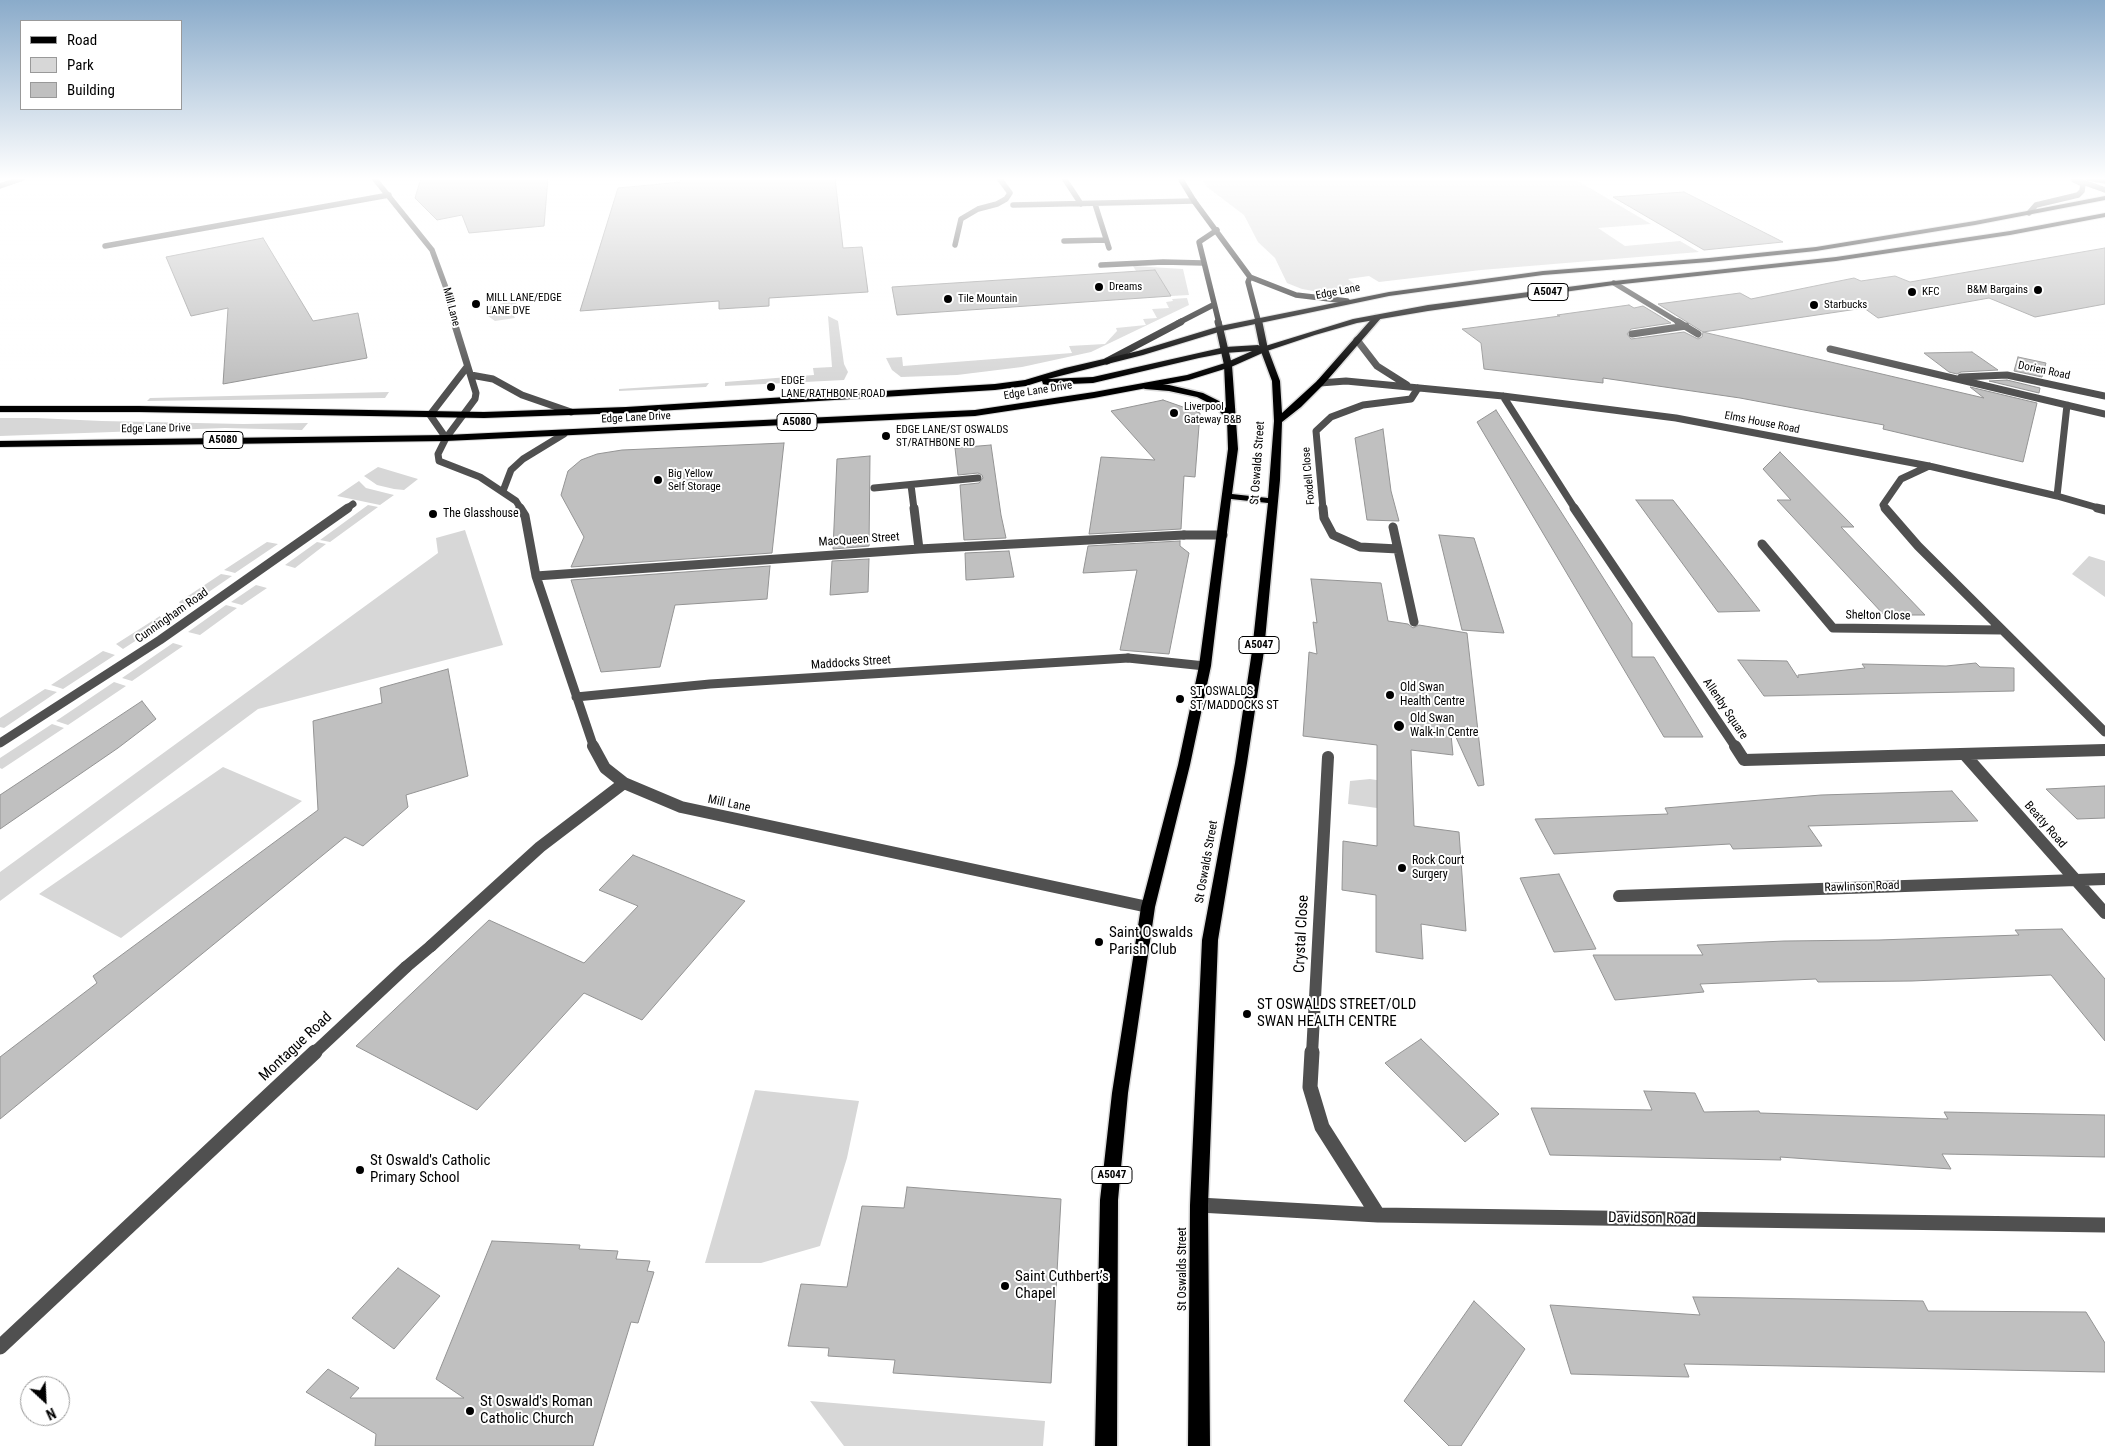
<!DOCTYPE html>
<meta charset="utf-8">
<style>
body{margin:0}
#map{position:relative;width:2105px;height:1446px;overflow:hidden;background:#fff;font-family:"Roboto Condensed",sans-serif}
canvas{display:block}
.legend{position:absolute;left:20px;top:20px;width:162px;height:90px;box-sizing:border-box;background:#fff;border:1px solid #999;margin:0;padding:6px 9px;list-style:none;font-size:15px;color:#000}
.legend li{display:flex;align-items:center;gap:10px;height:25px}
.legend b{width:25px;border:1px solid #999}
.north{position:absolute;left:20px;top:1376px;width:50px;height:50px;box-sizing:border-box;background:#fff;border:1px solid #999;border-radius:50%;rotate:155deg;font-size:14px;font-weight:700;line-height:20px;text-align:center;color:#000}
.north::after{content:'';display:block;margin:auto;width:18px;height:22px;background:#000;clip-path:polygon(50% 0,100% 100%,50% 72%,0 100%)}
</style>
<div id="map">
<canvas width="2105" height="1446"></canvas>
<ul class="legend">
<li><b style="height:6px;background:#000"></b>Road</li>
<li><b style="height:14px;background:#d7d7d7"></b>Park</li>
<li><b style="height:14px;background:#c0c0c0"></b>Building</li>
</ul>
<div class="north">N</div>
</div>
<script>
const ctx = document.querySelector('canvas').getContext('2d');
ctx.lineJoin = 'round';
function fillPath(path, color) {
  ctx.fillStyle = color;
  ctx.fill(path, 'evenodd');
}
function poly(rows) {
  const path = new Path2D();
  for (const r of rows) {
    path.moveTo(r[0], r[1]);
    for (let i = 2; i < r.length; i += 2) path.lineTo(r[i], r[i + 1]);
  }
  return path;
}
function strokePath(path, color, width, dash) {
  ctx.strokeStyle = color;
  ctx.lineWidth = width;
  ctx.lineCap = dash ? 'butt' : 'round';
  ctx.setLineDash(dash || []);
  ctx.stroke(path);
}
function write(font, color, halo, rows, align = 'center') {
  ctx.font = font + ' "Roboto Condensed",sans-serif';
  ctx.lineWidth = 4;
  ctx.setLineDash([]);
  ctx.textBaseline = 'middle';
  ctx.strokeStyle = halo;
  ctx.fillStyle = color;
  for (const [text, x, y, turn = 0] of rows) {
    ctx.save();
    ctx.translate(x, y);
    ctx.rotate((+turn || 0) * Math.PI / 180);
    ctx.textAlign = isNaN(turn) ? turn : align;
    if (halo) ctx.strokeText(text, 0, 0);
    ctx.fillText(text, 0, 0);
    ctx.restore();
  }
}
fillPath(poly([
 [1201,178,1573,178,1651,224,1598,228,1625,246,1680,241,1699,252,1481,270,1379,282,1369,276,1348,279,1357,286,1319,292,1302,289,1287,283,1275,258,1258,242,1244,215,1207,187],
 [1133,266,1183,269,1189,295,1171,296,1155,270,1136,271],
 [501,298,516,302,517,310,511,311,515,318,495,321,488,316,485,307,504,303,504,300,483,302],
 [1187,298,1189,305,1091,352,1022,367,957,375,901,377,892,370,886,358,902,357,903,366,1072,353,1069,346,1105,344,1117,331,1116,328,1146,325,1143,319,1157,318,1152,309,1169,308,1166,302,1173,301,1172,299],
 [828,316,838,321,844,364,848,372,844,380,725,386,725,382,814,375,813,368,832,367],
 [709,383,706,387,619,391,619,389],
 [389,392,385,398,147,401,150,398],
 [0,418,36,418,102,421,243,424,308,423,302,430,225,428,0,436],
 [378,467,418,479,404,490,394,489,377,485,364,476],
 [359,481,366,488,394,495,380,505,337,496],
 [368,505,378,507,330,542,320,540],
 [465,530,503,645,258,709,0,901,0,872,438,553,436,538],
 [267,542,278,544,235,573,224,570],
 [317,542,326,544,295,568,285,565],
 [2089,556,2105,561,2105,597,2072,574],
 [221,574,232,576,184,609,179,602],
 [256,585,267,588,242,605,231,602],
 [226,605,237,608,200,635,188,632],
 [160,616,163,623,123,649,116,644],
 [173,643,183,646,132,681,122,678],
 [103,651,115,655,63,689,51,685],
 [114,682,126,686,68,725,56,721],
 [45,689,57,692,4,728,0,727,0,718],
 [52,724,64,728,2,769,0,768,0,758],
 [223,767,302,801,121,938,39,894],
 [1370,779,1389,782,1377,795,1377,808,1348,804,1350,781],
 [755,1090,859,1101,847,1158,820,1246,761,1263,705,1263],
 [810,1401,1045,1421,1043,1446,844,1446]
]), '#d7d7d7');
const building = poly([
 [421,178,548,178,544,226,469,233,462,215,437,220,415,198,421,178],
 [680,178,835,178,843,248,862,247,868,292,769,298,769,306,719,309,719,301,580,311,618,188,681,182,680,178],
 [1684,192,1783,242,1704,250,1613,197,1684,192],
 [263,238,313,321,358,313,367,358,223,384,228,308,191,316,166,257,263,238],
 [2105,248,2105,304,2035,317,1989,298,1878,318,1864,308,1703,332,1658,304,1740,293,1751,299,1854,278,1861,281,1895,276,1910,282,2105,248],
 [1155,270,1171,296,897,315,892,287,1155,270],
 [1629,305,1634,308,1643,306,1671,323,1631,329,1627,334,1631,339,1684,332,1698,339,1702,337,1703,332,1984,398,1970,387,2037,403,2023,462,1883,429,1884,425,1740,398,1603,378,1603,383,1484,369,1481,343,1462,329,1560,316,1557,315,1629,305],
 [1972,352,1998,370,1961,372,1957,374,1949,372,1924,353,1972,352],
 [2018,357,2046,363,2042,377,2014,371,2018,357],
 [2007,380,2040,388,2039,393,1989,381,2007,380],
 [1163,400,1200,413,1195,477,1184,476,1181,529,1089,534,1101,457,1155,460,1111,411,1163,400],
 [1496,410,1632,623,1632,657,1654,657,1703,737,1664,737,1477,422,1496,410],
 [1383,429,1391,491,1399,521,1367,520,1355,438,1383,429],
 [784,443,772,553,571,567,584,537,561,495,568,471,581,460,597,454,622,450,784,443],
 [991,445,1001,515,1006,538,964,540,960,485,979,483,983,478,982,475,978,473,958,475,955,448,991,445],
 [1780,452,1854,527,1841,527,1925,615,1884,615,1777,500,1791,500,1763,469,1780,452],
 [870,456,869,546,833,549,837,459,870,456],
 [1636,500,1673,500,1760,611,1718,612,1636,500],
 [1439,535,1474,538,1504,633,1462,630,1439,535],
 [1180,541,1180,546,1189,553,1169,654,1120,650,1137,570,1083,573,1088,546,1180,541],
 [1009,551,1014,577,966,580,965,553,1009,551],
 [869,559,868,592,830,595,832,561,869,559],
 [770,566,767,599,675,605,660,667,601,672,571,580,770,566],
 [1311,579,1381,583,1388,621,1408,624,1413,628,1419,625,1467,633,1484,785,1478,786,1450,724,1453,755,1411,750,1414,826,1459,832,1466,931,1421,924,1423,959,1376,952,1376,895,1342,890,1343,841,1377,846,1377,745,1303,736,1309,652,1317,654,1313,622,1317,623,1311,579],
 [1738,660,1787,661,1798,678,1798,675,1865,668,1862,664,1946,666,1976,663,1980,667,2014,668,2014,691,1764,696,1738,660],
 [448,669,468,776,406,795,408,807,363,846,345,837,0,1119,0,1057,97,983,93,976,318,810,313,721,382,703,380,688,448,669],
 [142,701,156,719,118,748,0,829,0,795,142,701],
 [2105,786,2105,818,2077,819,2046,789,2105,786],
 [1952,791,1978,821,1808,826,1822,846,1733,849,1730,844,1554,854,1535,819,1668,814,1665,808,1821,795,1952,791],
 [633,855,745,901,642,1020,584,993,477,1110,356,1046,489,920,584,963,638,906,599,890,633,855],
 [1559,874,1596,949,1554,952,1520,878,1559,874],
 [2062,929,2105,979,2105,1041,2051,975,1912,981,1818,982,1816,979,1700,984,1704,992,1615,1000,1593,955,1703,955,1697,945,1784,941,1879,940,2019,935,2015,930,2062,929],
 [1421,1039,1499,1114,1465,1142,1385,1063,1421,1039],
 [1644,1091,1695,1093,1704,1112,1759,1111,1760,1113,1948,1119,1944,1112,2105,1115,2105,1157,1942,1154,1951,1169,1780,1157,1781,1160,1550,1155,1531,1108,1652,1110,1644,1091],
 [907,1187,1061,1199,1051,1383,893,1373,895,1360,828,1356,829,1348,788,1346,801,1284,847,1287,862,1206,904,1208,907,1187],
 [492,1241,580,1245,579,1249,618,1251,616,1259,650,1261,647,1271,654,1272,638,1323,631,1322,593,1446,375,1446,376,1434,306,1392,328,1369,359,1388,350,1398,464,1398,436,1379,492,1241],
 [398,1268,440,1296,394,1349,352,1318,398,1268],
 [1693,1297,1923,1301,1928,1311,2086,1312,2105,1343,2105,1372,1684,1364,1689,1377,1571,1374,1550,1305,1700,1315,1693,1297],
 [1474,1301,1525,1349,1461,1446,1449,1446,1404,1401,1474,1301]
]);
fillPath(building, '#c0c0c0');
strokePath(building, '#949494', 1);
const primary = poly([
 [1375,315,1382,317,1323,385,1301,407,1282,422,1280,480,1264,651,1247,763,1218,940,1208,1205,1210,1446,1188,1446,1190,1205,1202,940,1235,763,1252,651,1268,503,1231,499,1211,666,1190,765,1155,907,1128,1093,1118,1200,1117,1446,1095,1446,1100,1200,1112,1093,1141,907,1178,765,1199,666,1228,449,1227,419,1213,405,1197,397,1169,391,1145,389,1141,386,1145,383,1169,385,1203,393,1219,401,1226,408,1224,365,1216,329,1223,327,1232,365,1238,449,1232,494,1268,498,1274,421,1272,381,1260,349,1254,320,1258,318,1262,320,1268,349,1280,381,1282,413,1317,381,1375,315]
]);
const trunk = poly([
 [2105,196,2105,200,1975,225,1816,251,1709,262,1543,275,1389,296,1222,331,1143,355,1048,379,1093,377,1225,347,1258,345,1262,347,1353,319,1428,305,1614,281,1836,257,2010,231,2105,213,2105,217,2010,235,1836,261,1614,285,1428,311,1357,323,1315,335,1267,351,1231,367,1189,380,1094,398,975,416,446,441,0,447,0,441,446,435,975,410,1094,392,1187,375,1225,363,1252,351,1225,353,1199,358,1093,383,1046,385,1043,384,1042,381,1026,386,995,390,626,413,484,418,139,412,0,412,0,406,139,406,484,412,626,407,995,384,1025,380,1065,368,1138,351,1220,326,1389,292,1543,271,1709,258,1816,247,1975,221,2105,196]
]);
strokePath(primary, '#dbdbdb', 3);
strokePath(trunk, '#dbdbdb', 2);
strokePath(poly([
 [1184,535,1223,535],
 [1128,658,1205,666]
]), '#505050', 9);
strokePath(poly([
 [406,967,431,946]
]), '#505050', 12);
strokePath(poly([
 [1064,178,1081,204],
 [2088,178,2105,181],
 [2077,180,2105,190],
 [0,186,23,178],
 [1095,204,1109,248],
 [1013,205,1194,201],
 [2029,213,2036,205,2078,195,2082,191,2083,184,2074,180],
 [1064,241,1105,240],
 [955,245,961,219,978,209,997,204,1006,199,1010,193,999,178],
 [105,246,389,195],
 [1101,265,1163,262,1203,263],
 [1614,283,1680,323]
]), '#505050', 5.5);
strokePath(poly([
 [1678,322,1698,334],
 [1632,334,1686,326],
 [1357,340,1377,366,1407,385],
 [1830,349,2105,414],
 [1961,377,2007,375,2105,396],
 [1320,383,1346,381,1503,396,1676,418,1929,466,2057,496,2102,509],
 [1503,396,1575,509],
 [446,438,438,454,439,461,480,477,516,501,521,509],
 [911,485,914,509],
 [874,488,978,478],
 [503,491,511,470,523,459,564,434],
 [2057,496,2067,405],
 [346,509,353,504],
 [1323,509,1316,431,1331,417,1363,405,1411,399,1418,388],
 [1886,509,1883,505,1901,479,1929,466]
]), '#505050', 7);
strokePath(poly([
 [520,508,525,516,536,576,594,748],
 [914,508,919,549],
 [1323,508,1324,518,1333,535,1360,547,1398,549],
 [1574,508,1736,748],
 [1885,508,1918,546,2105,732],
 [2097,508,2105,510],
 [1393,527,1414,622],
 [1762,544,1833,628,2001,630],
 [536,576,919,549,1184,535],
 [576,697,710,684,1128,658],
 [0,743,160,640,348,508]
]), '#505050', 9);
strokePath(poly([
 [593,746,605,768,624,783,681,807,1148,907],
 [1735,746,1744,760,2105,750],
 [1965,755,2105,913],
 [1619,896,2105,879],
 [431,946,540,847,624,783],
 [313,1054,406,967],
 [1312,1054,1328,757]
]), '#505050', 12);
strokePath(poly([
 [1312,1052,1310,1087,1322,1127,1378,1215],
 [1199,1205,1378,1215,2105,1225],
 [0,1347,315,1052]
]), '#505050', 15);
strokePath(poly([
 [374,178,432,250,446,288,454,323]
]), '#505050', 5.5);
strokePath(poly([
 [454,322,476,393,475,399,446,438,430,415,467,367],
 [471,375,493,379,522,395,571,412]
]), '#505050', 7);
strokePath(poly([
 [1180,178,1194,201,1250,277,1248,282,1258,320],
 [1217,230,1199,242,1219,323],
 [1250,277,1296,295,1347,301],
 [1178,323,1213,305]
]), '#1d1d1d', 5.5);
strokePath(poly([
 [1218,322,1220,329],
 [1107,361,1181,322]
]), '#1d1d1d', 7);
fillPath(primary, '#000');
fillPath(trunk, '#000');
const sky = ctx.createLinearGradient(0, 0, 0, 380);
sky.addColorStop(0, '#8aabca');
sky.addColorStop(0.47, '#fff');
sky.addColorStop(1, '#ffffff00');
ctx.fillStyle = sky;
ctx.fillRect(0, 0, 2105, 380);
for (const [x, y, r, color] of [
 [1099,287,5,"#000"],
 [2038,290,5,"#000"],
 [1912,292,5,"#000"],
 [948,299,5,"#000"],
 [476,304,5,"#000"],
 [1814,305,5,"#000"],
 [771,387,5,"#000"],
 [1174,413,5,"#000"],
 [886,436,5,"#000"],
 [658,480,5,"#000"],
 [433,514,5,"#000"],
 [1390,695,5,"#000"],
 [1180,699,5,"#000"],
 [1399,726,6,"#000"],
 [1402,868,5,"#000"],
 [1099,942,5,"#000"],
 [1247,1014,5,"#000"],
 [360,1170,5,"#000"],
 [1005,1286,5,"#000"],
 [470,1411,5,"#000"]
]) {
  const dot = new Path2D();
  dot.arc(x, y, r, 0, 2 * Math.PI);
  ctx.fillStyle = color;
  ctx.fill(dot);
  strokePath(dot, '#fff', 2);
}
write('11px', '#000', '#fff', [
 ["Dreams",1109,287],
 ["B&M Bargains",2028,290,"right"],
 ["KFC",1922,292],
 ["MILL LANE/EDGE",486,298],
 ["LANE DVE",486,311],
 ["Tile Mountain",958,299],
 ["Starbucks",1824,305],
 ["EDGE",781,381],
 ["LANE/RATHBONE ROAD",781,394],
 ["Liverpool",1184,407],
 ["Gateway B&B",1184,420],
 ["EDGE LANE/ST OSWALDS",896,430],
 ["ST/RATHBONE RD",896,443],
 ["Big Yellow",668,474],
 ["Self Storage",668,487]
], 'left');
write('11px', '#000', '#fff', [
 ["Edge Lane",1338,292,-11],
 ["Mill Lane",451,307,75],
 ["Dorien Road",2044,371,12],
 ["Edge Lane Drive",1038,391,-9],
 ["Edge Lane Drive",636,418,-3],
 ["Elms House Road",1762,423,11],
 ["Edge Lane Drive",156,429,-1],
 ["Foxdell Close",1309,476,-95]
]);
for (const [x, y, w] of [
 [1548,292,40],
 [797,422,40],
 [223,440,40],
 [1259,645,40],
 [1112,1175,40]
]) {
  const box = new Path2D();
  box.roundRect(x - w / 2, y - 8.5, w, 17, 4);
  ctx.fillStyle = '#fff';
  ctx.fill(box);
  strokePath(box, '#000', 1);
}
write('bold 11px', '#000', null, [
 ["A5047",1548,292],
 ["A5080",797,422],
 ["A5080",223,440],
 ["A5047",1259,645],
 ["A5047",1112,1175]
]);
write('12px', '#000', '#fff', [
 ["St Oswalds Street",1258,463,-86],
 ["MacQueen Street",859,540,-4],
 ["Cunningham Road",172,616,-35],
 ["Shelton Close",1878,616,1],
 ["Maddocks Street",851,663,-4],
 ["Allenby Square",1725,709,56],
 ["Mill Lane",729,804,12],
 ["Beatty Road",2045,825,49],
 ["St Oswalds Street",1207,862,-80],
 ["Rawlinson Road",1862,887,-2],
 ["St Oswalds Street",1183,1269,-90]
]);
write('12px', '#000', '#fff', [
 ["The Glasshouse",443,514],
 ["Old Swan",1400,688],
 ["Health Centre",1400,702],
 ["ST OSWALDS",1190,692],
 ["ST/MADDOCKS ST",1190,706],
 ["Old Swan",1410,719],
 ["Walk-In Centre",1410,733],
 ["Rock Court",1412,861],
 ["Surgery",1412,875]
], 'left');
write('15px', '#000', '#fff', [
 ["Saint Oswalds",1109,933],
 ["Parish Club",1109,950],
 ["ST OSWALDS STREET/OLD",1257,1005],
 ["SWAN HEALTH CENTRE",1257,1022],
 ["St Oswald's Catholic",370,1161],
 ["Primary School",370,1178],
 ["Saint Cuthbert’s",1015,1277],
 ["Chapel",1015,1294],
 ["St Oswald's Roman",480,1402],
 ["Catholic Church",480,1419]
], 'left');
write('15px', '#000', '#fff', [
 ["Crystal Close",1302,934,-87],
 ["Montague Road",296,1047,-43],
 ["Davidson Road",1652,1219,1]
]);
</script>
